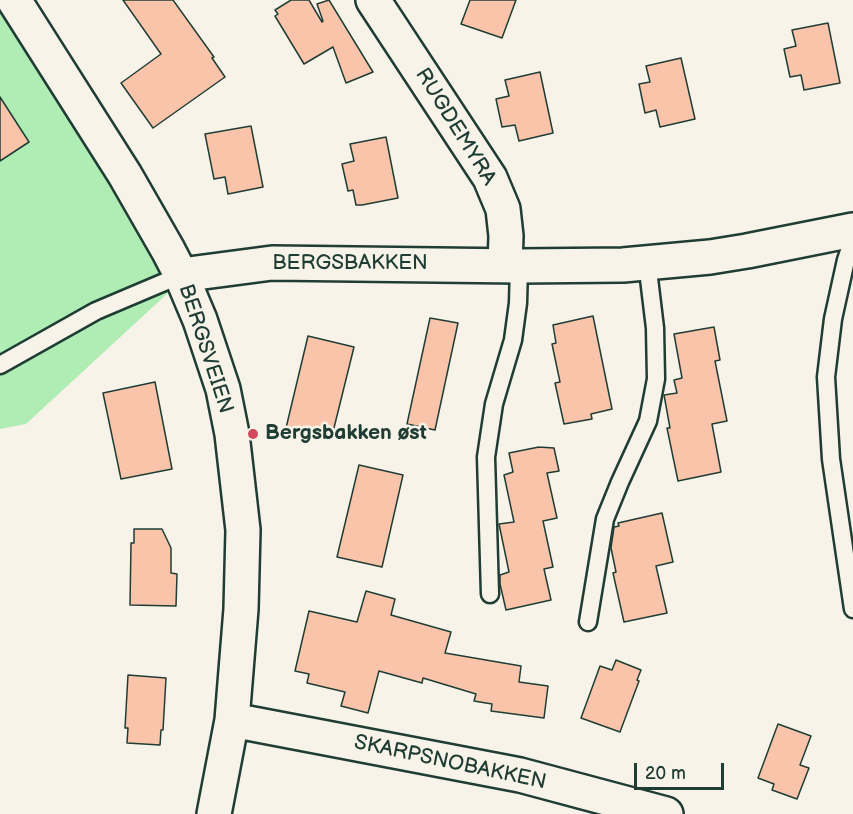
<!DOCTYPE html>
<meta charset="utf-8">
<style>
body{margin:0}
#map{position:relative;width:853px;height:814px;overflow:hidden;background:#f7f3e8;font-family:"Balsamiq Sans",sans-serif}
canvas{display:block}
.scale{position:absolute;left:634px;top:763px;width:90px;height:27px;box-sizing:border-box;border:3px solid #1f3d34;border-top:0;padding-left:8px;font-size:18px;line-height:21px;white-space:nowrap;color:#1f3d34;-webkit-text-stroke:4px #f7f3e8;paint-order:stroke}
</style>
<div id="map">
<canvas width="853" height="814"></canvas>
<div class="scale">20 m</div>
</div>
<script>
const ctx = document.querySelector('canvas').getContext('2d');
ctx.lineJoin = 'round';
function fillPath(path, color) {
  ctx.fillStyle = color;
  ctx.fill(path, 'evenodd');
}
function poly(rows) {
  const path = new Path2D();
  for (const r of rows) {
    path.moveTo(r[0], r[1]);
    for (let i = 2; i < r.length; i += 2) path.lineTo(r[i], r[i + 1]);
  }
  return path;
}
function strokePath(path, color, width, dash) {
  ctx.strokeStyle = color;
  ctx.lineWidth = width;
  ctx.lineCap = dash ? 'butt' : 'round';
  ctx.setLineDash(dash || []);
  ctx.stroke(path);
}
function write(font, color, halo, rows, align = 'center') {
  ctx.font = font + ' "Balsamiq Sans",sans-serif';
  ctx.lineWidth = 5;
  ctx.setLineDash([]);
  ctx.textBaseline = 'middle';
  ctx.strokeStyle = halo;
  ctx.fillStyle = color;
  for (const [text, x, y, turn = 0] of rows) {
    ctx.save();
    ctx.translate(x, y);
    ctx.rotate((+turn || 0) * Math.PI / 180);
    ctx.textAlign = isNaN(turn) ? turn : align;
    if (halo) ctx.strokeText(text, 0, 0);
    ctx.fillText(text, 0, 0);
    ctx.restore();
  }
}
fillPath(poly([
 [0,4,157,225,168,293,26,424,0,429]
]), '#afedb4');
const building = poly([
 [123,0,173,0,214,57,212,58,225,77,153,128,121,83,161,54,123,0],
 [291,0,309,0,322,22,323,21,317,4,329,0,373,72,346,83,333,47,304,64,275,16,278,14,275,10,291,0],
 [470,0,516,0,502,38,461,24,470,0],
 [828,23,840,83,804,90,801,75,790,77,784,49,796,46,792,30,828,23],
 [681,58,695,119,660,127,656,110,645,113,639,84,650,82,646,66,681,58],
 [540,72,553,133,519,141,515,125,502,127,496,99,509,96,505,80,540,72],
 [0,97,29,142,0,161,0,97],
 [251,126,263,187,228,194,225,177,214,179,205,134,251,126],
 [386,137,398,198,362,205,356,205,353,190,348,191,342,164,354,161,350,144,386,137],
 [593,316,612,409,591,414,592,419,564,424,555,383,560,382,552,344,556,343,553,325,593,316],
 [430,318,458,323,435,430,407,424,430,318],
 [714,327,720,360,715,361,727,421,712,424,721,472,678,481,667,428,670,428,664,395,677,393,674,380,682,378,674,334,714,327],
 [308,336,354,347,331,440,286,428,308,336],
 [155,382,172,469,121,479,103,393,155,382],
 [539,447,554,448,559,471,547,473,557,518,543,521,553,567,544,569,551,600,506,610,500,584,500,575,509,572,499,524,514,522,504,475,513,472,509,453,539,447],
 [359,465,403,475,382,567,337,557,359,465],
 [662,513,673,562,656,566,667,613,624,622,613,573,616,572,611,548,614,527,619,526,618,523,662,513],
 [134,529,162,529,171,548,171,573,177,574,176,606,130,605,131,543,134,543,134,529],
 [366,591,395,599,391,615,451,632,445,653,521,666,519,682,548,686,544,718,491,711,492,704,474,701,476,694,423,678,422,683,379,671,368,713,341,706,345,692,307,683,309,674,295,671,309,611,357,622,366,591],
 [616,660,641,670,637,680,639,681,620,732,581,718,600,666,612,670,616,660],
 [128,675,166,678,163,730,161,730,160,745,127,743,128,728,125,728,128,675],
 [778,724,811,736,800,765,809,768,797,799,772,790,774,784,758,778,778,724]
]);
fillPath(building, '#f9c4aa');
strokePath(building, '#1f3d34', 1.5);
const lane = poly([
 [853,239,846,260,833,319,826,377,831,459,853,609],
 [0,365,96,311,181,275],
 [490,594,486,457,494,404,513,340,518,303,519,266],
 [588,622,605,519,620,482,648,421,656,379,655,328,647,262]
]);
const street = poly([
 [14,0,125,175,168,250,181,275,200,320,223,389,232,434,243,530,241,609,232,720,214,814],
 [373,0,490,178,503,209,506,236,505,265],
 [181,275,272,263,519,266,623,265,710,257,747,251,853,230],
 [232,720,520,775,666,814]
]);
strokePath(lane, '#1f3d34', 21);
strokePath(street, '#1f3d34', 38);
strokePath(lane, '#f7f3e8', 16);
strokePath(street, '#f7f3e8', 33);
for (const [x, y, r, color] of [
 [253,434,6,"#d1495b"]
]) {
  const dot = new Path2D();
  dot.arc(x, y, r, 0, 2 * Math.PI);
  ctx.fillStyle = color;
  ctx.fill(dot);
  strokePath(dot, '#f7f3e8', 2);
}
write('21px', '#1f3d34', '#f7f3e8', [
 ["RUGDEMYRA",455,127,58],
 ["BERGSBAKKEN",350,264],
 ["BERGSVEIEN",205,349,72],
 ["SKARPSNOBAKKEN",450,763,12]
]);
write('bold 21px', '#1f3d34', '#f7f3e8', [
 ["Bergsbakken øst",265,434]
], 'left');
</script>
